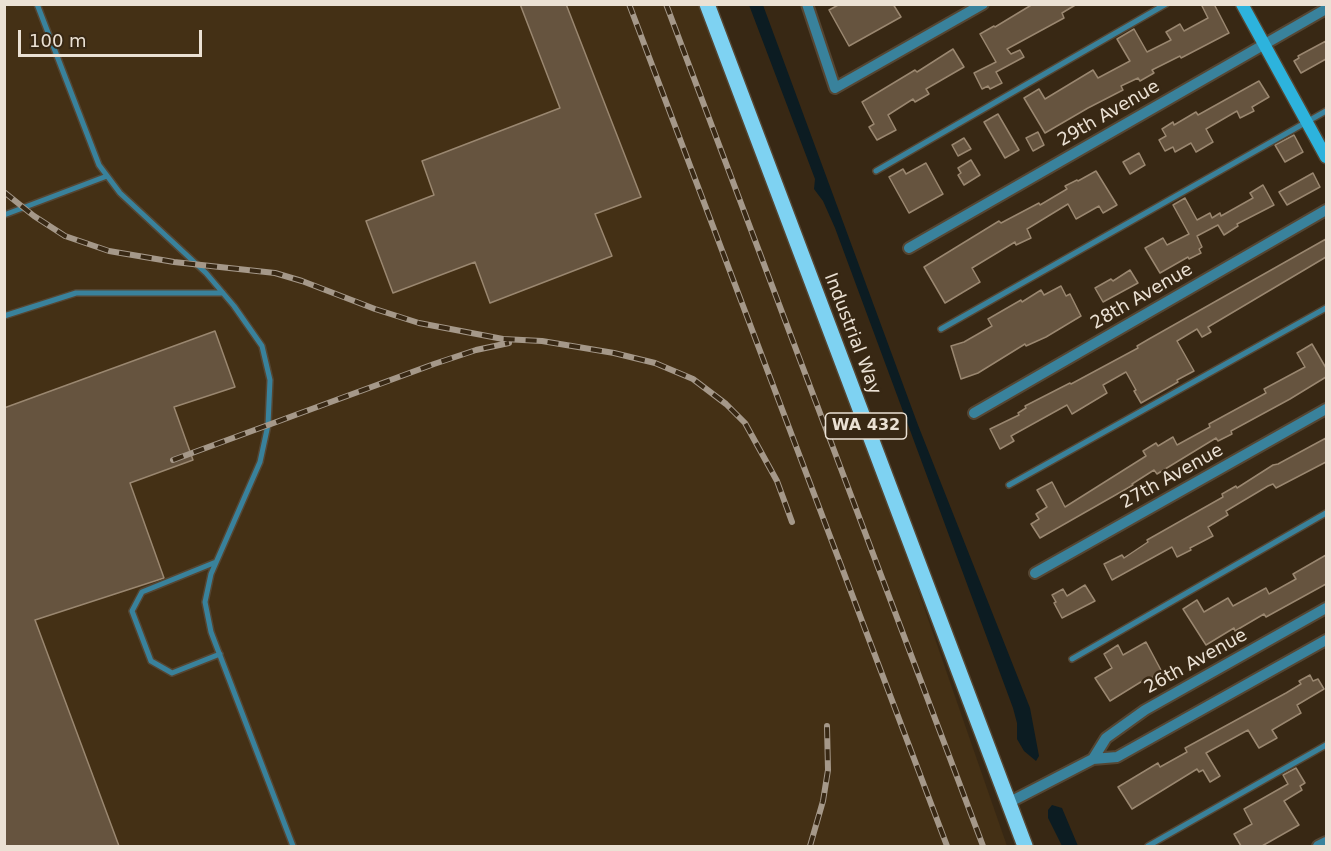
<!DOCTYPE html>
<style>
body{margin:0}
#map{position:relative;width:1331px;height:851px;overflow:hidden;background:#382814;font-family:"DejaVu Sans",sans-serif}
canvas{display:block}
.frame{position:absolute;inset:0;border:6px solid #ebe1d4;pointer-events:none}
.scale{position:absolute;left:18px;top:30px;width:184px;height:27px;box-sizing:border-box;border:3px solid #ebe1d4;border-top:0;padding-left:8px;font-size:18px;line-height:21px;white-space:nowrap;color:#ebe1d4;-webkit-text-stroke:4px #382814;paint-order:stroke}
</style>
<div id="map">
<canvas width="1331" height="851"></canvas>
<div class="frame"></div>
<div class="scale">100 m</div>
</div>
<script>
const ctx = document.querySelector('canvas').getContext('2d');
ctx.lineJoin = 'round';
function fillPath(path, color) {
  ctx.fillStyle = color;
  ctx.fill(path, 'evenodd');
}
function poly(rows) {
  const path = new Path2D();
  for (const r of rows) {
    path.moveTo(r[0], r[1]);
    for (let i = 2; i < r.length; i += 2) path.lineTo(r[i], r[i + 1]);
  }
  return path;
}
function strokePath(path, color, width, dash) {
  ctx.strokeStyle = color;
  ctx.lineWidth = width;
  ctx.lineCap = dash ? 'butt' : 'round';
  ctx.setLineDash(dash || []);
  ctx.stroke(path);
}
function write(font, color, halo, rows, align = 'center') {
  ctx.font = font + ' "DejaVu Sans",sans-serif';
  ctx.lineWidth = 5;
  ctx.setLineDash([]);
  ctx.textBaseline = 'middle';
  ctx.strokeStyle = halo;
  ctx.fillStyle = color;
  for (const [text, x, y, turn = 0] of rows) {
    ctx.save();
    ctx.translate(x, y);
    ctx.rotate((+turn || 0) * Math.PI / 180);
    ctx.textAlign = isNaN(turn) ? turn : align;
    if (halo) ctx.strokeText(text, 0, 0);
    ctx.fillText(text, 0, 0);
    ctx.restore();
  }
}
fillPath(poly([
 [5,5,706,5,802,256,1007,846,5,846]
]), '#443015');
fillPath(poly([
 [749,5,763,5,918,425,1030,708,1039,756,1036,761,1024,751,1017,739,1017,723,1013,708,835,228,823,201,814,189,815,179],
 [1052,805,1062,808,1078,846,1062,846,1048,818,1048,810]
]), '#0c1c22');
const building = poly([
 [520,4,566,4,641,197,595,214,612,256,490,303,475,262,393,293,366,221,434,195,422,161,560,108,520,4],
 [840,4,893,4,901,17,849,46,829,10,840,4],
 [1033,4,1077,4,1062,13,1064,18,1007,49,1011,54,1020,50,1024,57,996,72,1002,83,990,89,988,86,982,89,974,73,996,62,980,34,994,26,995,27,1033,4],
 [1201,4,1214,4,1229,33,1181,58,1180,56,1152,70,1154,73,1140,81,1138,78,1121,86,1123,90,1088,108,1045,133,1024,98,1039,89,1045,99,1093,70,1098,78,1130,61,1117,39,1134,29,1147,52,1171,40,1166,32,1180,24,1184,31,1208,18,1201,4],
 [1326,41,1326,59,1301,73,1294,61,1299,58,1298,56,1326,41],
 [953,49,964,67,926,89,929,94,915,102,913,99,888,115,896,130,877,140,869,127,874,124,862,102,915,70,917,72,953,49],
 [1259,81,1269,97,1252,107,1254,111,1240,118,1237,111,1206,129,1213,142,1196,152,1191,143,1175,152,1173,147,1165,151,1159,140,1166,136,1162,129,1173,122,1174,125,1196,112,1198,115,1259,81],
 [998,114,1019,150,1005,158,984,122,998,114],
 [1038,132,1044,145,1033,151,1026,138,1038,132],
 [1294,135,1303,152,1285,162,1275,145,1294,135],
 [964,138,971,149,958,156,952,145,964,138],
 [1139,153,1145,165,1130,174,1123,162,1139,153],
 [971,160,980,175,964,185,958,175,961,173,958,168,971,160],
 [926,163,943,194,909,213,889,177,903,169,906,174,926,163],
 [1096,171,1117,205,1103,213,1099,206,1076,219,1068,204,1027,229,1031,238,1016,245,1015,242,972,268,980,282,945,303,924,267,999,221,1001,223,1039,203,1040,205,1067,189,1065,186,1077,180,1078,181,1096,171],
 [1313,173,1320,187,1287,205,1279,192,1313,173],
 [1263,185,1274,205,1237,224,1238,226,1224,235,1218,225,1197,236,1202,247,1199,249,1201,253,1189,259,1188,257,1160,273,1145,248,1163,238,1167,245,1189,234,1173,205,1185,198,1197,220,1210,213,1212,218,1220,213,1221,216,1253,198,1250,193,1263,185],
 [1326,239,1326,257,1208,327,1211,332,1202,337,1197,329,1177,341,1194,371,1177,380,1178,382,1141,403,1134,391,1136,390,1126,372,1103,385,1107,393,1072,414,1067,405,1011,436,1014,441,1000,449,990,429,1019,415,1018,413,1026,408,1025,406,1070,383,1071,384,1138,348,1137,346,1149,339,1326,239],
 [1130,270,1138,283,1103,302,1095,288,1111,279,1113,281,1130,270],
 [1061,286,1066,296,1070,294,1081,316,1046,337,1026,346,1025,344,978,373,961,379,951,346,964,342,992,326,988,319,1021,300,1022,302,1041,290,1044,295,1061,286],
 [215,331,235,387,174,407,193,460,130,483,164,578,35,620,119,846,4,846,4,408,215,331],
 [1312,344,1326,368,1326,377,1290,399,1231,431,1232,434,1218,441,1216,438,1157,474,1154,470,1132,484,1133,485,1040,538,1031,524,1039,519,1036,514,1047,507,1037,490,1052,482,1065,507,1146,456,1143,451,1156,443,1158,446,1173,437,1177,445,1210,427,1209,424,1266,393,1264,389,1305,367,1297,353,1312,344],
 [1326,438,1326,462,1276,488,1273,484,1268,486,1226,511,1228,515,1208,527,1213,536,1190,548,1191,550,1177,557,1172,547,1112,580,1104,564,1122,555,1124,558,1148,542,1147,540,1223,497,1222,494,1236,486,1237,488,1273,465,1278,464,1326,438],
 [1326,555,1326,584,1266,617,1264,614,1235,631,1234,628,1206,645,1183,609,1197,600,1204,612,1228,598,1233,606,1266,588,1269,594,1296,579,1293,574,1326,555],
 [1085,585,1095,601,1062,618,1054,603,1056,602,1052,595,1063,589,1067,596,1085,585],
 [1146,642,1162,672,1145,682,1144,680,1110,701,1095,678,1112,668,1104,654,1118,645,1123,655,1146,642],
 [1310,675,1313,681,1318,679,1324,689,1297,705,1301,713,1272,730,1277,738,1259,748,1248,730,1206,753,1220,776,1210,782,1203,770,1199,772,1197,769,1132,809,1118,787,1158,763,1160,767,1187,752,1185,748,1286,693,1301,684,1299,681,1310,675],
 [1296,768,1305,783,1300,786,1302,790,1284,801,1299,825,1262,846,1241,846,1234,834,1252,824,1244,809,1288,784,1283,775,1296,768]
]);
fillPath(building, '#66543f');
strokePath(building, '#9a8770', 1.5);
const lane = poly([
 [37,4,99,165,120,193,206,273,234,306,262,346,270,380,268,425,260,462,211,574,205,602,211,632,293,846],
 [876,171,1166,4],
 [4,215,107,176],
 [4,316,76,293,223,293],
 [941,329,1326,111],
 [1009,485,1326,308],
 [216,562,142,592,132,611,151,661,172,673,220,654],
 [1072,659,1326,513],
 [1148,846,1326,745]
]);
const street = poly([
 [807,4,835,88,983,4],
 [909,248,1326,9],
 [974,413,1326,210],
 [1035,573,1326,409],
 [1093,759,1106,738,1145,710,1326,608],
 [1008,803,1093,759,1117,757,1326,640],
 [1318,846,1326,842]
]);
const secondary = poly([
 [1242,4,1326,157]
]);
const primary = poly([
 [707,4,1025,846]
]);
strokePath(lane, '#554633', 8);
strokePath(street, '#554633', 14);
strokePath(secondary, '#554633', 15);
strokePath(primary, '#554633', 18);
strokePath(lane, '#39829c', 5);
strokePath(street, '#39829c', 10);
strokePath(secondary, '#2db3dd', 12);
strokePath(primary, '#7ed2f2', 15);
const rail = poly([
 [629,4,947,846],
 [666,4,983,846],
 [4,192,34,216,65,236,109,251,174,262,275,273,302,281,375,309,419,323,503,339,542,341,614,353,655,363,693,379,726,404,745,423,777,481,792,522],
 [173,460,434,364,476,350,509,343],
 [810,846,823,801,828,770,827,726]
]);
strokePath(rail, '#a59889', 6);
strokePath(rail, '#382814', 4, [11]);
for (const [x, y, w] of [
 [866,426,81]
]) {
  const box = new Path2D();
  box.roundRect(x - w / 2, y - 13, w, 26, 4.5);
  ctx.fillStyle = '#382814';
  ctx.fill(box);
  strokePath(box, '#ebe1d4', 1.5);
}
write('bold 16px', '#ebe1d4', null, [
 ["WA 432",866,426]
]);
write('18px', '#ebe1d4', '#382814', [
 ["29th Avenue",1109,114,-30],
 ["28th Avenue",1142,297,-30],
 ["Industrial Way",852,334,69],
 ["27th Avenue",1172,477,-29],
 ["26th Avenue",1196,662,-29]
]);
</script>
